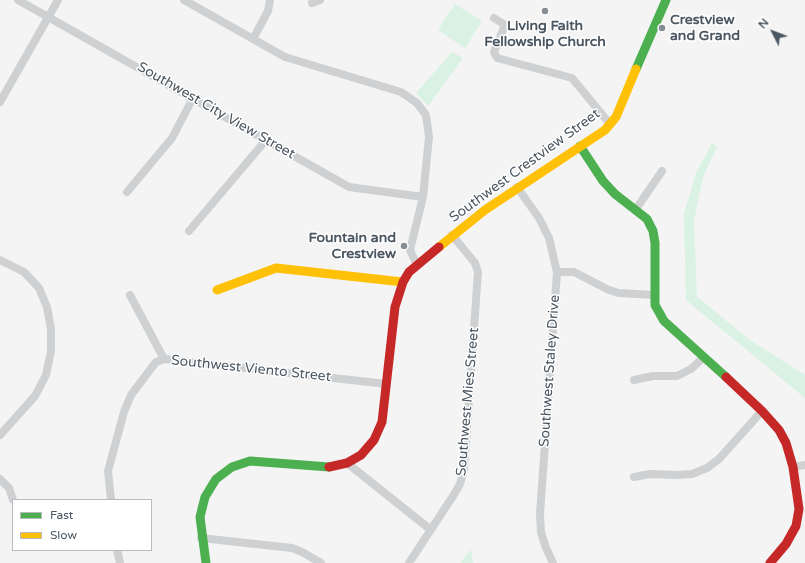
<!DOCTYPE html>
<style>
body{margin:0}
#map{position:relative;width:805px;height:563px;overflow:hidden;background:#f4f4f4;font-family:"Varela Round",sans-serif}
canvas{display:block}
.legend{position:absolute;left:12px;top:499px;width:140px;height:52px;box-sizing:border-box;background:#fff;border:1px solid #b7bbc0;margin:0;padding:5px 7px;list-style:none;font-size:12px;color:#4a5661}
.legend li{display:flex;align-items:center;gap:8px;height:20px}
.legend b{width:20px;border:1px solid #b7bbc0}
.north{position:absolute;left:753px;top:12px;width:40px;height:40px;-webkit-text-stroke:3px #fff;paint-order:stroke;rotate:312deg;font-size:11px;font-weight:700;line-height:16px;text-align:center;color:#4a5661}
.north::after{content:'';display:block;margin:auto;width:14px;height:18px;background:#4a5661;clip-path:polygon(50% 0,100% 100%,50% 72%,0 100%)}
</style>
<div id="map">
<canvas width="805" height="563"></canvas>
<ul class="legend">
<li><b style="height:5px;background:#4caf50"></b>Fast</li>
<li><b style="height:5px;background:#ffc107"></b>Slow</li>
</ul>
<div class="north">N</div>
</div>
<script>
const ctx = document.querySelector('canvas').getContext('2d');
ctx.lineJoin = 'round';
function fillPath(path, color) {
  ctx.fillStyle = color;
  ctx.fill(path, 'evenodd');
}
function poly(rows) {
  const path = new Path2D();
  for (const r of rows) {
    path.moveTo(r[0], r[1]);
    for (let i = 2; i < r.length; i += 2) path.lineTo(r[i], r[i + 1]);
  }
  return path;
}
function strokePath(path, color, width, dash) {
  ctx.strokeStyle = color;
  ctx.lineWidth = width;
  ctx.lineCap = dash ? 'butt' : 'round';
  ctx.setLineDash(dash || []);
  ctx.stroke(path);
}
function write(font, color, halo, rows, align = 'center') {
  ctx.font = font + ' "Varela Round",sans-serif';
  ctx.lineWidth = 3;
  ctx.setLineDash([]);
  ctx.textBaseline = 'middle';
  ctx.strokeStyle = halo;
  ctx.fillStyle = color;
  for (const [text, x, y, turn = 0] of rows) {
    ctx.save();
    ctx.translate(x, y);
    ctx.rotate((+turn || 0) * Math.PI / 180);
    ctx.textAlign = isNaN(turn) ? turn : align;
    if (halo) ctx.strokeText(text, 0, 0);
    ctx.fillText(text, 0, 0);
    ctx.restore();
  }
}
fillPath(poly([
 [455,4,482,21,465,48,438,30],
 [452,52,463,58,428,106,416,93],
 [712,143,717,147,703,177,694,221,697,297,750,340,805,375,805,398,686,300,684,214,696,173],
 [471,549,473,563,461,563]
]), '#d9f2e3');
strokePath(poly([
 [18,0,349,187,423,197],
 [184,0,285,57,401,92,417,103,426,115,429,137,423,197,410,250,417,265],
 [312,3,320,0],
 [494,18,505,25,494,52,497,58,572,78,610,124],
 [253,39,268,11,270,0],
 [0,102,58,0],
 [517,187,539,218,549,238,557,272,540,514,541,532,546,548,553,563],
 [127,192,172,138,193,98],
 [636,209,662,171],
 [189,231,266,140],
 [0,260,24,272,39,288,47,307,51,329,51,351,46,375,35,396,0,435],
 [557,272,574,272,609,290,619,293,654,295],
 [130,295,164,359],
 [634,380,653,376,677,376,691,369,703,358],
 [347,463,431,530],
 [793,467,805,465],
 [634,477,650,474,678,475,692,474,707,468,719,459,762,411],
 [0,479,9,488,13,500],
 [111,500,108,471,124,412,131,395,156,362,164,359,387,384],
 [201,538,292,548,302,552,321,563],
 [117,550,120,563],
 [409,563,453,496,460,484,464,470,478,272,475,263,452,235]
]), '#ced0d2', 8);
strokePath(poly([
 [636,69,666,0],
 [580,146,603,181,615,194,647,219,653,231,655,243,655,305,664,321,726,377],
 [206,563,200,517,205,497,216,479,232,467,250,461,329,467]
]), '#4caf50', 9);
strokePath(poly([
 [439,247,485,210,605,130,616,117,636,69],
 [217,290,276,268,403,282]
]), '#ffc107', 9);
strokePath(poly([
 [726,377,762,411,779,430,786,443,793,467,799,509,796,526,786,544,770,563],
 [329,467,347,463,361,455,374,440,382,422,395,307,403,282,409,272,439,247]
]), '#c62828', 9);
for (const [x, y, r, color] of [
 [545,11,4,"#868d94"],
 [662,28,4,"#868d94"],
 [404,246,4,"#868d94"]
]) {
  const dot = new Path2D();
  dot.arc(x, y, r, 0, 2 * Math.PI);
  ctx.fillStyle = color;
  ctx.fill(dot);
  strokePath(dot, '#fff', 1.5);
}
write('bold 14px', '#4a5661', '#fff', [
 ["Crestview",670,20],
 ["and Grand",670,36],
 ["Living Faith",545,26,"center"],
 ["Fellowship Church",545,42,"center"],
 ["Fountain and",396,238,"right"],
 ["Crestview",396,254,"right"]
], 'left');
write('14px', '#4a5661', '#fff', [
 ["Southwest City View Street",216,111,30],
 ["Southwest Crestview Street",525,166,-36],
 ["Southwest Viento Street",251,369,6],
 ["Southwest Staley Drive",550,371,-86],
 ["Southwest Mies Street",468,402,-85]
]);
</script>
